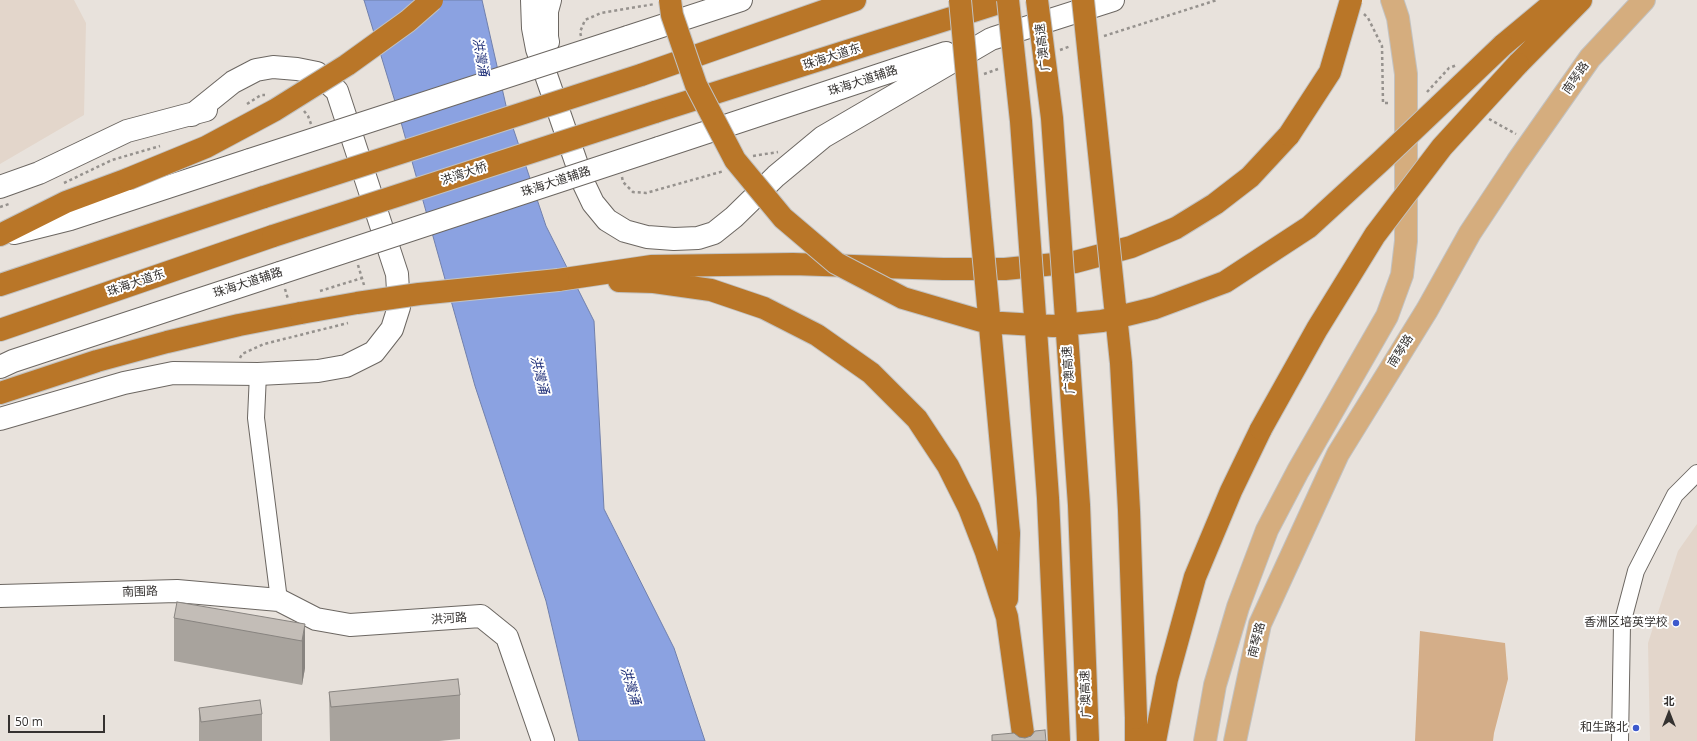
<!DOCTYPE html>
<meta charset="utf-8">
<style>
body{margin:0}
#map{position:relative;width:1697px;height:741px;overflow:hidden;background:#e8e2dc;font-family:"Open Sans","Noto Sans SC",sans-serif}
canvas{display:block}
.north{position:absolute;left:1649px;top:693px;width:40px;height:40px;-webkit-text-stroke:3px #fff;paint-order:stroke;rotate:0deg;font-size:11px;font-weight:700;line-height:16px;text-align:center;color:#353230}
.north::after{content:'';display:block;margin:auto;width:14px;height:18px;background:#353230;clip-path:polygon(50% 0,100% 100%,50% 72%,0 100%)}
.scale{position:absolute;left:8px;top:715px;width:97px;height:18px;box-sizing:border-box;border:2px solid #353230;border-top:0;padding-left:5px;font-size:12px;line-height:14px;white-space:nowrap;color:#353230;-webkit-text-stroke:3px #fff;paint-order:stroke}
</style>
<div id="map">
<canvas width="1697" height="741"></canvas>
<div class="north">北</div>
<div class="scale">50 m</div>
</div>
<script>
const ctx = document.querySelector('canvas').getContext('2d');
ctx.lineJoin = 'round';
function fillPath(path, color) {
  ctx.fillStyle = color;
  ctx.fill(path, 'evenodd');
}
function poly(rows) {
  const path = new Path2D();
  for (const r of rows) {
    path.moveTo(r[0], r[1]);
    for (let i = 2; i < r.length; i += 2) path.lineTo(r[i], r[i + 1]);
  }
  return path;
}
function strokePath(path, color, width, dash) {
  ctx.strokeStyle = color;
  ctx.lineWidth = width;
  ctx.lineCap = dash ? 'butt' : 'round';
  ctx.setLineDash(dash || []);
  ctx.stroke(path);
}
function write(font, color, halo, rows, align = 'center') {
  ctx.font = font + ' "Open Sans","Noto Sans SC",sans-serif';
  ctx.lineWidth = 4;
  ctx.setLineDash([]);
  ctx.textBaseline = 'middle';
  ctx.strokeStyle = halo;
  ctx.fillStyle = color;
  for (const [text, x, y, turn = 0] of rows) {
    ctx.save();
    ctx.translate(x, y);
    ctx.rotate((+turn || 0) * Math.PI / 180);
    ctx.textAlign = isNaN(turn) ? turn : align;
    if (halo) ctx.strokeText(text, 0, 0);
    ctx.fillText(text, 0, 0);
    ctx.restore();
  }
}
fillPath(poly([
 [0,0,74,0,86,23,84,115,0,164],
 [1697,524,1697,741,1650,741,1648,643,1678,551]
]), '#e3d6cb');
fillPath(poly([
 [1420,631,1505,643,1508,679,1494,733,1493,741,1415,741]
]), '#d4ae89');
const water = poly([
 [364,0,482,0,507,110,546,226,594,321,604,509,674,648,705,741,579,741,546,601,475,386,397,108,364,0]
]);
fillPath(water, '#8ba2e1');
strokePath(water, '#7180ac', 1);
const street = poly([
 [258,374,256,418,279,600],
 [1620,741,1622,624,1636,571,1675,495,1697,473]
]);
const secondary = poly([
 [532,0,533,28,537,49,583,182,593,203,607,220,625,231,647,237,674,239,698,238,714,233,734,217,776,176,823,137,991,39],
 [628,37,741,0],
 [994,38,1113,0],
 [548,42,547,37,547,11,550,0],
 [659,148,946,53],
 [0,187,39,173,127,131,206,110],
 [14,233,70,219,250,160],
 [0,367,13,361,280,273],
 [0,419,124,383,173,373,258,374,318,371,346,366,374,352,392,329,399,307,397,274,337,91,317,73,297,69,273,67,256,70,233,82,192,115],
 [0,596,177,591,279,600,316,619,350,625,481,616,507,637,543,741]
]);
const primary = poly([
 [1205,741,1215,685,1238,607,1267,530,1298,471,1387,316,1402,275,1406,241,1406,74,1398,18,1392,0],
 [1235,741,1260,624,1338,454,1427,310,1470,233,1517,162,1590,58,1644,0]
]);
const highway = poly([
 [1503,45,1557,0],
 [1518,64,1581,0],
 [641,75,855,0],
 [655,112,1008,0],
 [0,235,66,202,128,179],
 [558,280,652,266,793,264,943,269,1005,269,1075,262,1131,247,1176,228,1215,204,1250,177,1289,135],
 [619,281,654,282,711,290,764,308,817,335,871,373,917,419,948,466,969,508,986,552,1007,617,1024,741],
 [0,285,264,197],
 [0,330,273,236],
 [0,393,97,361,167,342,239,325,301,313],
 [1007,599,1009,533],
 [1136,718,1136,741],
 [1155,741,1167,679,1195,577,1231,491,1261,429]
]);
strokePath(street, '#6c6762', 18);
strokePath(secondary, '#6c6762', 24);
strokePath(primary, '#c2c2c1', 24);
strokePath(highway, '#c2c2c1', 24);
strokePath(poly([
 [1364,14,1368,18,1382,46,1383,103,1389,103],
 [581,36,580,32,585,20,601,13,655,4],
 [1104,36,1217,0],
 [1060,50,1071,46],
 [984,74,998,69],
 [1427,92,1449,68,1457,65],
 [247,104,261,95,265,95],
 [304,111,308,116,311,124],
 [1489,119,1516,134],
 [753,156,778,152],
 [622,177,623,182,633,192,646,193,724,171],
 [64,183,112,160,160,146],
 [0,207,9,204],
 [358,265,364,285],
 [285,289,288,299],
 [320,291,362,278],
 [240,358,242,354,264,344,348,323]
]), '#96928e', 2.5, [3, 3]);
strokePath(street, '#fff', 16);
strokePath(secondary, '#fff', 22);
strokePath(primary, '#d5ad7e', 22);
strokePath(highway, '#b97628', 22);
const secondaryBridge = poly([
 [250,160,628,37],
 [280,273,659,148]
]);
const highwayBridge = poly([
 [670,0,672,15,696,85,735,160,783,218,836,263,903,298,985,322,1053,326,1102,321,1155,308,1225,282,1309,227,1381,161,1503,45],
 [960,0,1009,533],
 [1008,0,1021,121,1048,498,1059,741],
 [1037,0,1052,118,1079,505,1088,741],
 [1083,0,1121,363,1129,510,1136,718],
 [1289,135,1330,72,1351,0],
 [128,179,206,147,275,110,347,65,408,21,432,0],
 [264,197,641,75],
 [273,236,655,112],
 [301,313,357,303,419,294,558,280],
 [1261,429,1317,329,1375,235,1442,147,1518,64]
]);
strokePath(secondaryBridge, '#6c6762', 24, []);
strokePath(highwayBridge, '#c2c2c1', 24, []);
strokePath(secondaryBridge, '#fff', 22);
strokePath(highwayBridge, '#b97628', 22);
fillPath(poly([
 [174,618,305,624,305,668,302,685,174,661],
 [329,692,460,695,460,739,439,741,330,741],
 [199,708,262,714,262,741,199,741]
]), '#a8a39d');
fillPath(poly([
 [305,624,305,668,302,685,302,641]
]), '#888480');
const building = poly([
 [177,602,305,624,302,641,174,618,177,602],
 [458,679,460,695,331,707,329,692,458,679],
 [260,700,262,714,201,722,199,708,260,700],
 [1045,730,1046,741,992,741,992,735,1014,733,1019,737,1025,738,1031,736,1035,731,1045,730]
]);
fillPath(building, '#c3bdb7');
strokePath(building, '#888480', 1);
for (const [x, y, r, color] of [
 [1676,623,4,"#3d59cc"],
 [1636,728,4,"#3d59cc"]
]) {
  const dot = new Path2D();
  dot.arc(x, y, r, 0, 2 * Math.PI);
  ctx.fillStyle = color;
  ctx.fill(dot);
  strokePath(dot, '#fff', 1.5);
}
write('12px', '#353230', '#fff', [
 ["广澳高速",1043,47,-97],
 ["珠海大道东",832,57,-18],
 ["南琴路",1576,78,-55],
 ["珠海大道辅路",863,81,-18],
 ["洪湾大桥",464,174,-18],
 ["珠海大道辅路",556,182,-18],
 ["珠海大道东",136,283,-19],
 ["珠海大道辅路",248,283,-18],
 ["南琴路",1401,351,-58],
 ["广澳高速",1069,370,-94],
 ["南围路",140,592,-2],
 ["洪河路",449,619,-4],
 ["南琴路",1257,640,-76],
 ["广澳高速",1086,694,-92]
]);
write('12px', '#353230', '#fff', [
 ["香洲区培英学校",1668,623],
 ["和生路北",1628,728]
], 'right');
write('italic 13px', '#1e2e78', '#fff', [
 ["洪灣涌",480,57,80],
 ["洪灣涌",539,375,76],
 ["洪灣涌",630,686,73]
]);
</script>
